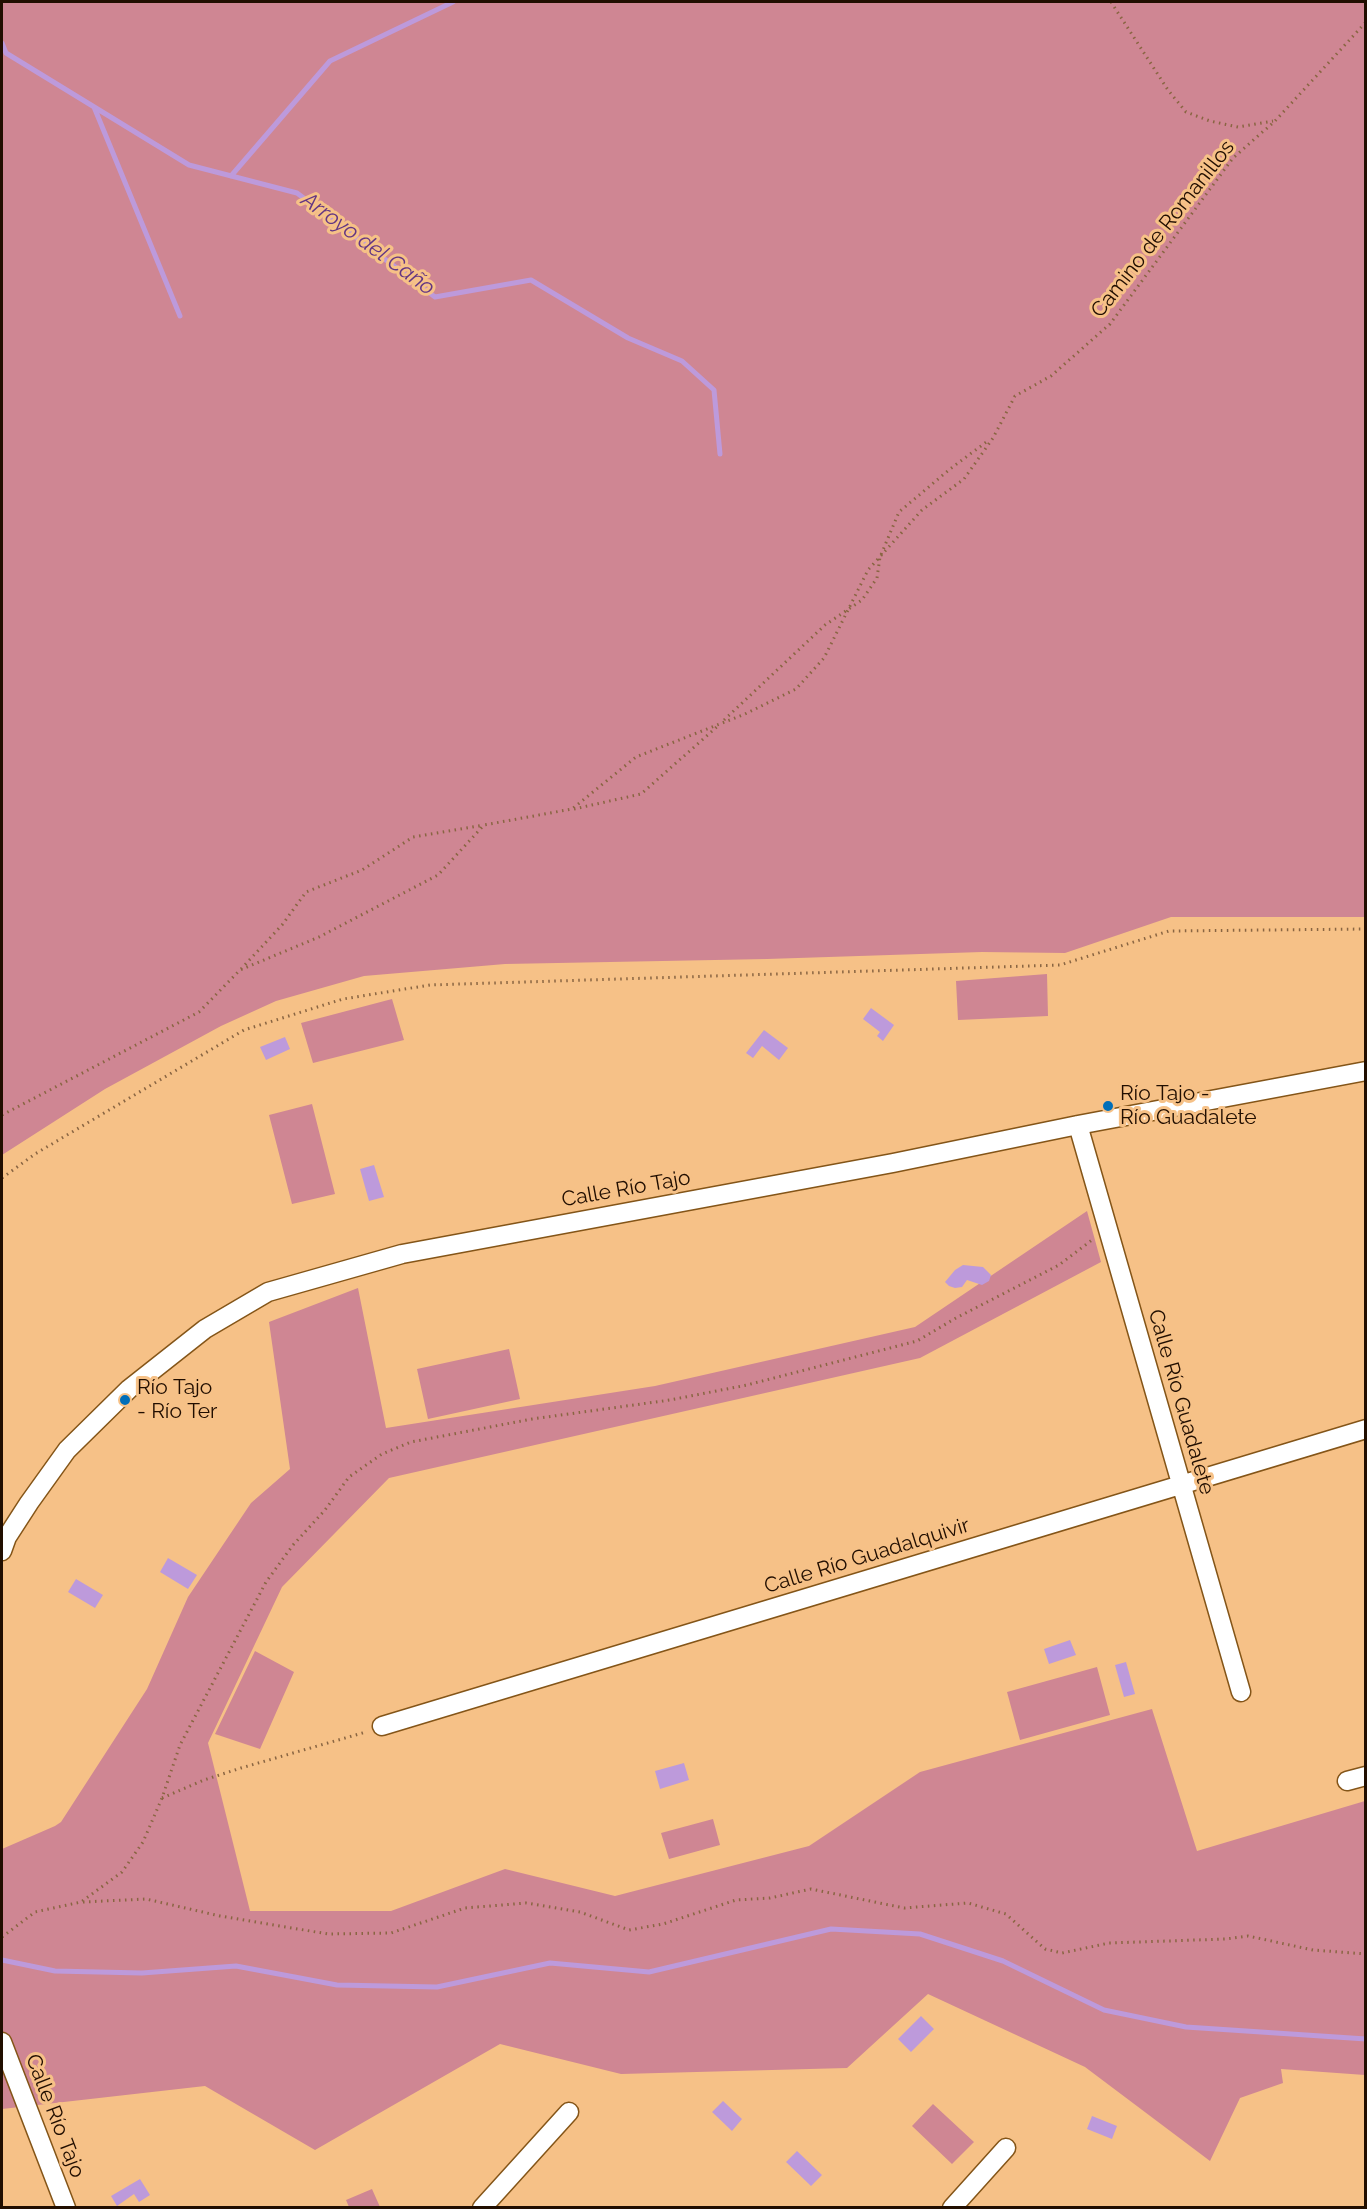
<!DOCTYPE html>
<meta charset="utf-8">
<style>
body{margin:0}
#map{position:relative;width:1367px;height:2209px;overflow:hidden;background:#f6c187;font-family:Raleway,sans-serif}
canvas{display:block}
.frame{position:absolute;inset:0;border:3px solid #210e00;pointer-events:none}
</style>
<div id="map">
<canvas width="1367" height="2209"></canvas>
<div class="frame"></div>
</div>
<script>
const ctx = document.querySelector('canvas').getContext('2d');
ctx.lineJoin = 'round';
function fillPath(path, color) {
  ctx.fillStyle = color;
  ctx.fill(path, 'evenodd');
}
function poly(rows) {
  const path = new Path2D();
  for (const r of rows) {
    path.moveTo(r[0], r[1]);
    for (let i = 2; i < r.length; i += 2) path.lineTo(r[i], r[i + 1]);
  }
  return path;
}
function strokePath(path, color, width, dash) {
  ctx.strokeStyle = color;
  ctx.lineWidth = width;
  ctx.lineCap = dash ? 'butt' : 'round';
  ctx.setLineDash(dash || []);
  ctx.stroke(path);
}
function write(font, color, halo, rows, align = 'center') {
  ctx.font = font + ' Raleway,sans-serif';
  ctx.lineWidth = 6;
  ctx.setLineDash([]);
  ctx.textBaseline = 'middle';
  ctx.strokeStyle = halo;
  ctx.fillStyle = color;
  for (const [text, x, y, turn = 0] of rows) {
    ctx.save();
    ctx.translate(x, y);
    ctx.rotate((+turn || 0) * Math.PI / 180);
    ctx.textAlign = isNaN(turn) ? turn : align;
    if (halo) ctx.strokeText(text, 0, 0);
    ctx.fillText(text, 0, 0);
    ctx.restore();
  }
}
fillPath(poly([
 [2,2,1365,2,1365,917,1171,917,1065,953,982,952,767,959,505,964,364,976,276,1001,221,1026,105,1089,2,1155],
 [1047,974,1048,1016,958,1020,956,981],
 [392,999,404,1040,313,1063,301,1023],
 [312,1104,335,1194,292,1204,269,1115],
 [1087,1211,1101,1262,920,1358,389,1478,282,1587,208,1743,250,1911,391,1911,505,1869,615,1896,809,1846,920,1772,1152,1709,1197,1851,1365,1801,1365,2075,1281,2069,1283,2083,1240,2098,1210,2161,1085,2067,928,1994,847,2068,621,2074,500,2044,315,2150,205,2086,2,2109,2,1849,55,1826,61,1822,147,1689,188,1597,251,1503,290,1469,269,1322,358,1288,386,1428,655,1386,915,1327],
 [509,1349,520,1399,428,1419,417,1369],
 [255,1651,294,1672,260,1749,215,1734],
 [1097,1667,1110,1715,1020,1740,1007,1692],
 [713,1819,720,1845,669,1859,661,1833],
 [933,2104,974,2142,952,2164,912,2126],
 [372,2189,380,2207,349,2207,346,2200]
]), '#cf8693');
fillPath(poly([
 [871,1008,894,1025,883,1041,877,1036,880,1032,863,1019],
 [764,1030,788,1048,779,1060,762,1046,753,1058,746,1053],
 [285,1037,290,1049,266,1060,260,1047],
 [374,1165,384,1197,369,1201,360,1169],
 [963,1265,983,1267,991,1275,989,1281,982,1285,967,1280,962,1287,955,1288,949,1286,945,1282,955,1270],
 [168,1558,197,1575,188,1589,160,1572],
 [76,1579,103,1595,95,1608,68,1592],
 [1070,1640,1076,1655,1049,1664,1044,1649],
 [1126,1662,1135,1694,1124,1697,1115,1665],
 [684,1763,689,1780,660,1789,655,1771],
 [921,2016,934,2029,911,2052,898,2039],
 [723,2101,742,2119,732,2131,712,2112],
 [1092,2116,1117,2126,1112,2139,1087,2129],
 [797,2151,822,2175,811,2186,786,2162],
 [140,2179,150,2195,139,2202,134,2194,117,2206,111,2196]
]), '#bd9adb');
strokePath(poly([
 [2,43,6,53,189,165,297,193,435,297,531,280,628,338,682,361,714,390,720,454],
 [94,107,180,316],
 [231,176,330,61,453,2],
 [2,1960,55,1971,142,1973,236,1966,337,1985,437,1987,550,1963,649,1972,831,1929,920,1934,1003,1961,1104,2010,1186,2027,1366,2039]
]), '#bd9adb', 5);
const minor = poly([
 [1078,1125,1241,1692],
 [2,1551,7,1537,29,1503,67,1450,129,1389,205,1329,268,1292,402,1254,893,1163,1078,1125,1366,1071],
 [382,1726,1366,1429],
 [1347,1781,1366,1776],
 [2,2042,66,2208],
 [482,2208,569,2112],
 [952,2208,1006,2148]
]);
strokePath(minor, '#845518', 21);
strokePath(poly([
 [1111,2,1168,90,1186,112,1210,121,1238,127,1273,121],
 [724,720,825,625,862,600,877,578,880,557,899,512,950,469,989,440],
 [574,809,641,794,719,725],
 [241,969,282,925,306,892,362,870,413,837,484,825],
 [2,1115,199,1012,240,970,319,937,438,875,484,825,572,809,636,757,745,714,796,689,824,658,868,570,922,510,964,479,993,438,1015,396,1051,376,1110,324,1233,158,1275,121,1366,22],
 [2,1178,35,1154,244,1030,343,999,430,985,1060,965,1169,931,1366,929],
 [162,1798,204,1780,241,1768,366,1732],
 [83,1902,146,1899,220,1916,328,1934,391,1933,465,1908,526,1903,580,1912,629,1930,663,1924,736,1900,770,1898,811,1889,904,1908,968,1903,1006,1914,1045,1949,1062,1953,1109,1943,1226,1939,1248,1936,1313,1950,1366,1954],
 [2,1937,35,1912,81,1902,122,1872,143,1842,162,1798,180,1745,266,1582,293,1545,325,1510,349,1477,382,1454,411,1442,532,1419,670,1400,747,1385,917,1341,956,1318,1059,1265,1092,1240]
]), '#896542', 3, [1.5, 4.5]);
strokePath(minor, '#fff', 18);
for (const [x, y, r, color] of [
 [1108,1106,6,"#006eb9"],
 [125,1400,6,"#006eb9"]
]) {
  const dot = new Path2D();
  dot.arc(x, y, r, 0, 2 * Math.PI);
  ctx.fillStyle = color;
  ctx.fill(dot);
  strokePath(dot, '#f6c187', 2);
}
write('21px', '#210e00', '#f6c187', [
 ["Camino de Romanillos",1163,229,-52],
 ["Calle Río Tajo",626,1189,-10],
 ["Calle Río Guadalete",1181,1402,74],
 ["Calle Río Guadalquivir",867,1556,-17],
 ["Calle Río Tajo",55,2116,69]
]);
write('21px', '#210e00', '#f6c187', [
 ["Río Tajo -",1120,1094],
 ["Río Guadalete",1120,1118],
 ["Río Tajo",137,1388],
 ["- Río Ter",137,1412]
], 'left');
write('italic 22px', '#633684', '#f6c187', [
 ["Arroyo del Caño",368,244,36]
]);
</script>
